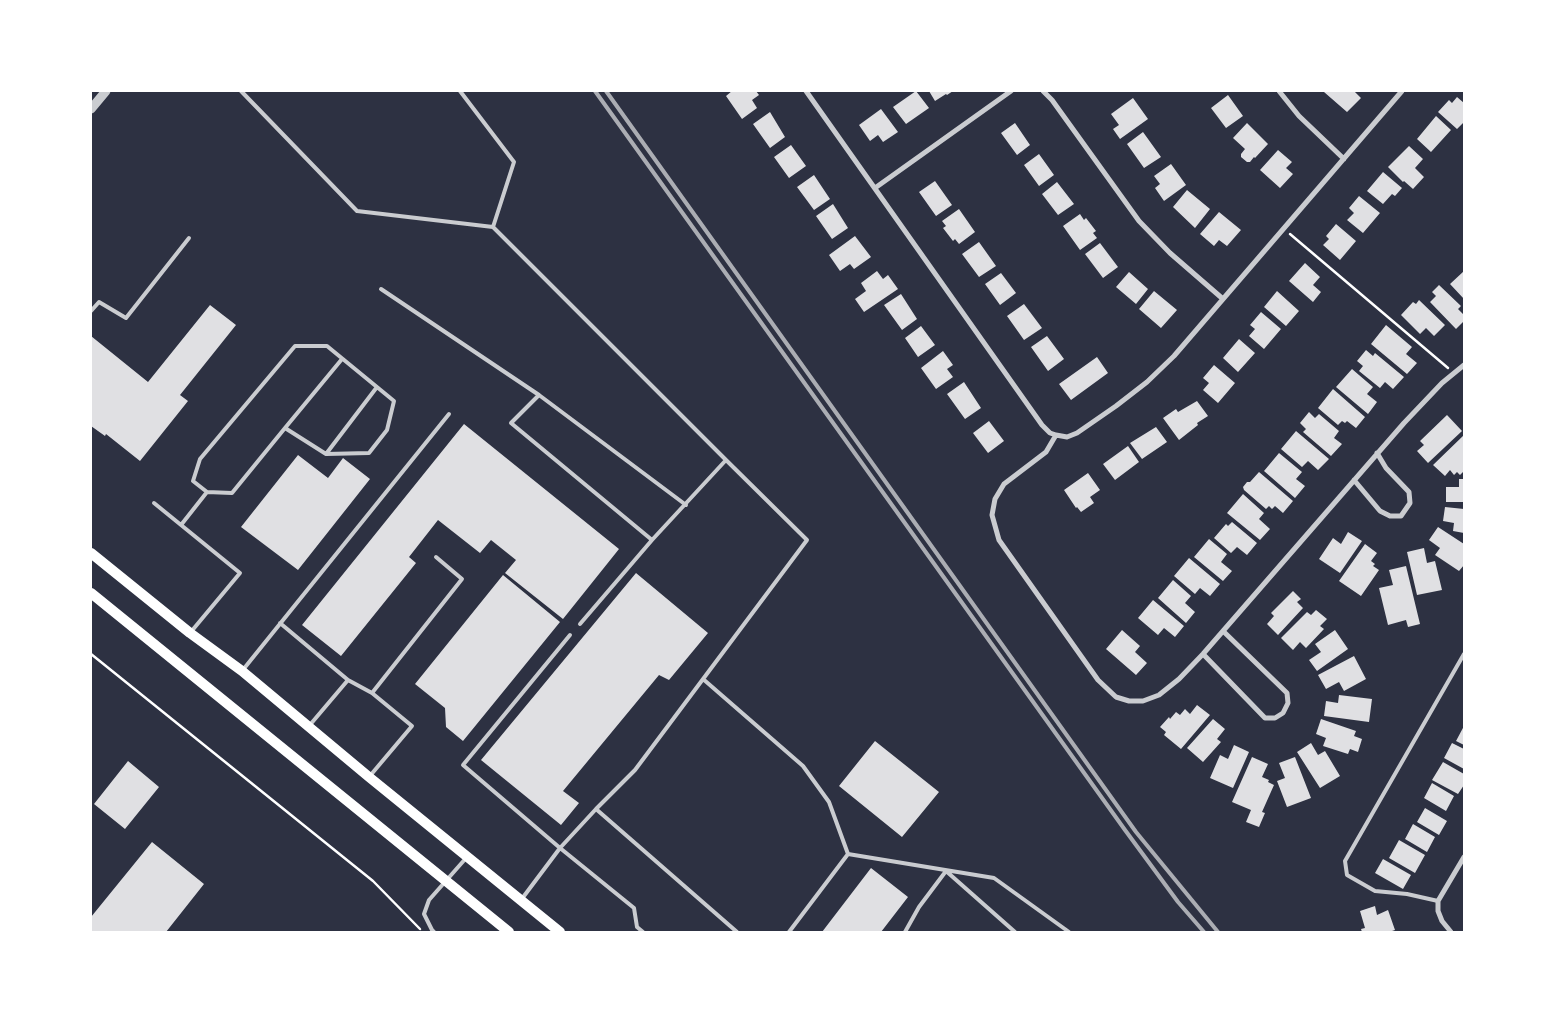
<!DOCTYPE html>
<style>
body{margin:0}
#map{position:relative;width:1555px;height:1023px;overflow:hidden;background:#2d3142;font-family:Figtree,sans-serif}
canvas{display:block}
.frame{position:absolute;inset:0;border:92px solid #fff;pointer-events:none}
</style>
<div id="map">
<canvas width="1555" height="1023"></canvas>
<div class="frame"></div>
</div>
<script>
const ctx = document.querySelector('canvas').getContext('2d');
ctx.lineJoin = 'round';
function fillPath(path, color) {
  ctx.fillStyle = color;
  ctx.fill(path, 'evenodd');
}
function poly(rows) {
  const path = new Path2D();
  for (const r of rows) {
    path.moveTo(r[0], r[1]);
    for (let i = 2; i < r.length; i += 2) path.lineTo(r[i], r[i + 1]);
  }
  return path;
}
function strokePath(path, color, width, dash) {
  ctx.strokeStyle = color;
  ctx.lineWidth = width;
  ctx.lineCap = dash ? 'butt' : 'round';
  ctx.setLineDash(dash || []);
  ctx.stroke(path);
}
fillPath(poly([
 [732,91,756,91,759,95,752,100,757,108,742,119,726,96],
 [916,91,929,108,906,124,893,107],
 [929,91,953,91,947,95,946,94,935,101],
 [1325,91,1354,91,1361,98,1347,112,1324,92],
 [1228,95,1243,116,1226,128,1211,108],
 [1457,97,1464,103,1464,122,1457,129,1438,112,1449,100,1452,103],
 [1133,98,1148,119,1120,139,1113,129,1119,125,1111,114],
 [881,109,898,132,883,142,878,135,870,141,859,125],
 [770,112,785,137,770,148,753,124],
 [1436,116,1451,130,1431,152,1417,139],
 [1015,123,1030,145,1017,155,1001,133],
 [1247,123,1268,144,1255,158,1254,157,1250,162,1247,162,1241,157,1241,154,1245,149,1233,138],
 [1143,132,1161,157,1144,168,1127,144],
 [791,145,806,166,789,178,774,157],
 [1409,146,1423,159,1415,168,1424,177,1413,189,1404,181,1403,182,1388,167],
 [1278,150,1292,162,1286,168,1293,174,1280,188,1260,170],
 [1039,154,1054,175,1039,186,1024,165],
 [1171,164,1186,185,1164,201,1155,188,1160,184,1154,176],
 [1383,172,1402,188,1395,196,1392,194,1383,204,1367,191],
 [814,175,830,199,814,210,797,187],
 [935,181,952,205,936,216,919,192],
 [1057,182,1074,204,1058,215,1042,194],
 [1187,190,1210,209,1195,228,1173,207],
 [1359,196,1380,213,1363,233,1347,220,1354,213,1349,208],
 [833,204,848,228,832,239,816,216],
 [959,209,975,232,959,244,955,239,953,241,943,228,946,226,942,221],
 [1219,212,1241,230,1227,246,1219,240,1214,246,1200,234],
 [1080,214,1084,220,1086,218,1096,231,1093,233,1097,238,1080,250,1063,226],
 [1336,224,1356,241,1340,260,1323,245,1329,239,1326,236],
 [855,236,871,257,854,269,850,264,840,271,829,255],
 [979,242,996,266,979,277,962,254],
 [1100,243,1118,267,1103,278,1085,254],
 [1305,263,1320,277,1313,285,1321,292,1313,302,1289,281],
 [877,271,883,279,888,275,898,289,864,312,855,299,866,291,861,283],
 [1464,271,1464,299,1450,284],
 [1129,272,1148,289,1136,304,1116,287],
 [1001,273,1016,293,1000,305,985,284],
 [1439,285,1461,306,1458,309,1464,315,1464,321,1456,329,1430,302,1436,296,1432,292],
 [1154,291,1177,310,1161,328,1139,309],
 [1277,291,1299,311,1286,326,1264,307],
 [901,294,917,319,902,330,884,305],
 [1419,300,1445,325,1434,336,1426,328,1420,334,1401,315,1413,302,1416,304],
 [1024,304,1042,328,1024,340,1007,316],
 [210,305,236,325,180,395,188,401,140,461,106,434,105,436,91,426,91,336,148,382],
 [1261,312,1281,329,1264,349,1249,336,1255,329,1250,325],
 [1386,325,1412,347,1406,354,1417,363,1407,374,1371,344],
 [921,326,935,345,918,357,905,338],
 [1047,336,1064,359,1048,371,1031,347],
 [1239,339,1255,353,1238,372,1223,358],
 [1366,350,1373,356,1375,353,1404,377,1393,389,1385,382,1380,388,1359,371,1363,366,1357,361],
 [943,351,953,365,947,369,953,377,936,389,921,368],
 [1097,357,1108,373,1071,400,1059,384],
 [1214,365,1235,383,1218,403,1203,390,1209,383,1203,378],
 [1352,369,1373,387,1367,394,1377,402,1368,414,1336,387],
 [964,382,981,408,965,419,947,394],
 [1333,389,1365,417,1356,428,1347,421,1345,423,1342,421,1338,425,1318,408],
 [1197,401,1208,416,1197,423,1198,425,1179,440,1163,418,1176,409,1178,412],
 [1309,412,1315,418,1319,414,1339,431,1334,438,1342,444,1331,456,1303,432,1306,429,1300,423],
 [1447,415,1462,431,1428,463,1417,451,1424,445,1420,441],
 [989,421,1004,441,988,453,973,433],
 [464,424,619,549,563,619,505,573,516,560,491,540,480,553,438,520,409,557,416,563,341,656,302,625],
 [1156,427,1167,442,1142,459,1130,443],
 [1296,431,1329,459,1318,470,1308,461,1302,467,1281,449],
 [1464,435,1464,471,1460,475,1457,472,1454,475,1450,470,1445,476,1433,465],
 [1128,446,1139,462,1115,480,1103,464],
 [1279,453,1302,472,1296,479,1305,486,1295,498,1264,471],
 [298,455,328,478,343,458,370,479,298,570,241,527],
 [1259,472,1293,501,1283,513,1275,506,1272,509,1269,506,1266,509,1244,490,1243,487,1247,482,1250,482],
 [1088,473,1100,490,1090,497,1094,503,1081,512,1077,507,1076,508,1064,490],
 [1459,479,1464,479,1464,502,1446,502,1446,487,1459,487],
 [1243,494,1264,513,1259,519,1270,529,1260,540,1227,513],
 [1445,507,1464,509,1464,533,1453,531,1454,523,1443,521],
 [1232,522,1257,543,1247,555,1237,547,1231,553,1214,538,1226,524,1228,526],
 [1438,527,1464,544,1464,565,1459,571,1435,555,1440,548,1429,540],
 [1348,532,1362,541,1340,573,1319,559,1333,538,1341,544],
 [1209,539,1227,554,1221,562,1232,571,1223,581,1194,557],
 [1365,544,1377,553,1371,561,1375,564,1373,566,1379,570,1361,596,1339,581],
 [1424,548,1427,563,1435,561,1442,590,1417,595,1407,552],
 [1189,558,1220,584,1210,596,1200,588,1195,594,1174,576],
 [1406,566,1420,624,1408,627,1406,620,1388,625,1379,588,1393,585,1389,570],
 [636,573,708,633,669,680,659,675,563,791,579,803,561,825,481,760],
 [503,575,560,622,463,741,446,727,445,708,415,684],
 [1173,580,1191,596,1185,603,1195,612,1186,623,1158,598],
 [1293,591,1301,599,1297,602,1303,608,1278,635,1267,624,1274,616,1271,613],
 [1153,600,1184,626,1175,637,1164,628,1158,635,1138,618],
 [1316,610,1327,619,1320,626,1324,629,1306,648,1300,642,1293,650,1281,638,1307,612,1311,615],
 [1122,630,1140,646,1135,652,1147,663,1136,675,1106,649],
 [1335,630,1348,649,1317,671,1309,660,1321,652,1315,644],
 [1354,656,1366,679,1344,691,1339,682,1326,689,1318,675],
 [1339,695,1372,699,1369,722,1324,716,1326,701,1338,703],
 [1197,705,1210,715,1181,749,1164,735,1166,732,1160,727,1169,717,1170,719,1176,712,1180,715,1185,709,1190,714],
 [1213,719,1225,729,1217,739,1221,742,1203,762,1187,748],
 [1321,719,1356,731,1354,736,1362,739,1358,752,1350,749,1348,754,1323,746,1326,738,1316,734],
 [1464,726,1464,745,1456,741],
 [875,741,939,792,902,837,839,786],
 [1311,743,1318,755,1325,751,1340,776,1320,788,1297,752],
 [1452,743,1464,749,1464,769,1444,758],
 [1234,745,1249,752,1233,788,1210,778,1220,755,1228,759],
 [1252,757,1268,764,1262,777,1269,780,1268,782,1274,785,1262,812,1265,813,1259,827,1246,822,1251,810,1232,802],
 [1295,757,1311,798,1287,807,1277,781,1285,778,1279,763],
 [128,761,159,787,125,829,94,804],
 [1443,762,1464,774,1464,785,1458,794,1432,780],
 [1432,783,1454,796,1446,811,1424,798],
 [1425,808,1447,821,1439,835,1417,822],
 [1413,824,1435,837,1427,852,1405,839],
 [1399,840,1425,855,1415,873,1389,858],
 [152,842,204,884,166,932,91,932,91,917],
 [1383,859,1411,875,1403,889,1375,873],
 [871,868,908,897,881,932,822,932],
 [1375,906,1377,915,1388,910,1395,930,1389,932,1362,932,1361,929,1365,928,1360,911]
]), '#e0e0e3');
strokePath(poly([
 [1290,234,1448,368],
 [91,654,373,881,420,929]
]), '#fff', 2.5);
strokePath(poly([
 [241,91,357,211,493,227],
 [460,91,514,162,493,227,726,460],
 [381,289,539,395,511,423,652,540],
 [91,311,99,302,126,318,189,238],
 [539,395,686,505],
 [326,454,377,387],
 [207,492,232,493,285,428],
 [154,503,240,573,190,633],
 [181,525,207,492,193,481,200,459,295,346,327,346,394,401,387,430,369,453,326,454,285,428,342,359],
 [280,623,348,680,309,726],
 [570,635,463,765,560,848,596,809,635,770,807,540,726,460,652,540,580,624],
 [242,671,449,414],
 [703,679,803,766,829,802,848,854,789,932],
 [348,680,372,693],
 [369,777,412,726,372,693,462,579,436,557],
 [596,809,737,932],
 [848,854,994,878,1069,932],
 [521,900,560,848,634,908,637,927,643,932],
 [1438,901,1407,894,1375,891,1347,875,1345,861,1464,654],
 [434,932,432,930,424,914,429,900,467,857],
 [905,932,919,907,946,871,1015,932]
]), '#caccd0', 4);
strokePath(poly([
 [806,91,1042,425,1050,433,1056,435,1067,437,1077,433,1116,406,1147,382,1174,356,1402,91],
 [1043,91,1052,100,1139,221,1170,253,1223,299],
 [1279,91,1299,116,1344,159],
 [875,188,1011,91],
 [1056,435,1046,452,1004,484,995,499,992,515,999,540,1098,680,1116,697,1129,701,1143,701,1159,695,1179,679,1203,654,1404,423,1442,383,1464,365],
 [1354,480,1380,511,1390,516,1401,516,1410,503,1409,492,1386,468,1377,453],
 [1203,654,1265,718,1275,718,1283,713,1288,703,1287,693,1223,631],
 [1451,932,1442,921,1438,911,1438,901,1464,857]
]), '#caccd0', 5);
strokePath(poly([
 [91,109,106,91]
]), '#caccd0', 9);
strokePath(poly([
 [91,553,190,633,242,671,369,777,560,932],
 [91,593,509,932]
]), '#fff', 10);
strokePath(poly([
 [595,91,1125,830,1178,902,1204,932],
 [606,91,1136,832,1218,932]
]), '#abadb3', 4);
</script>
